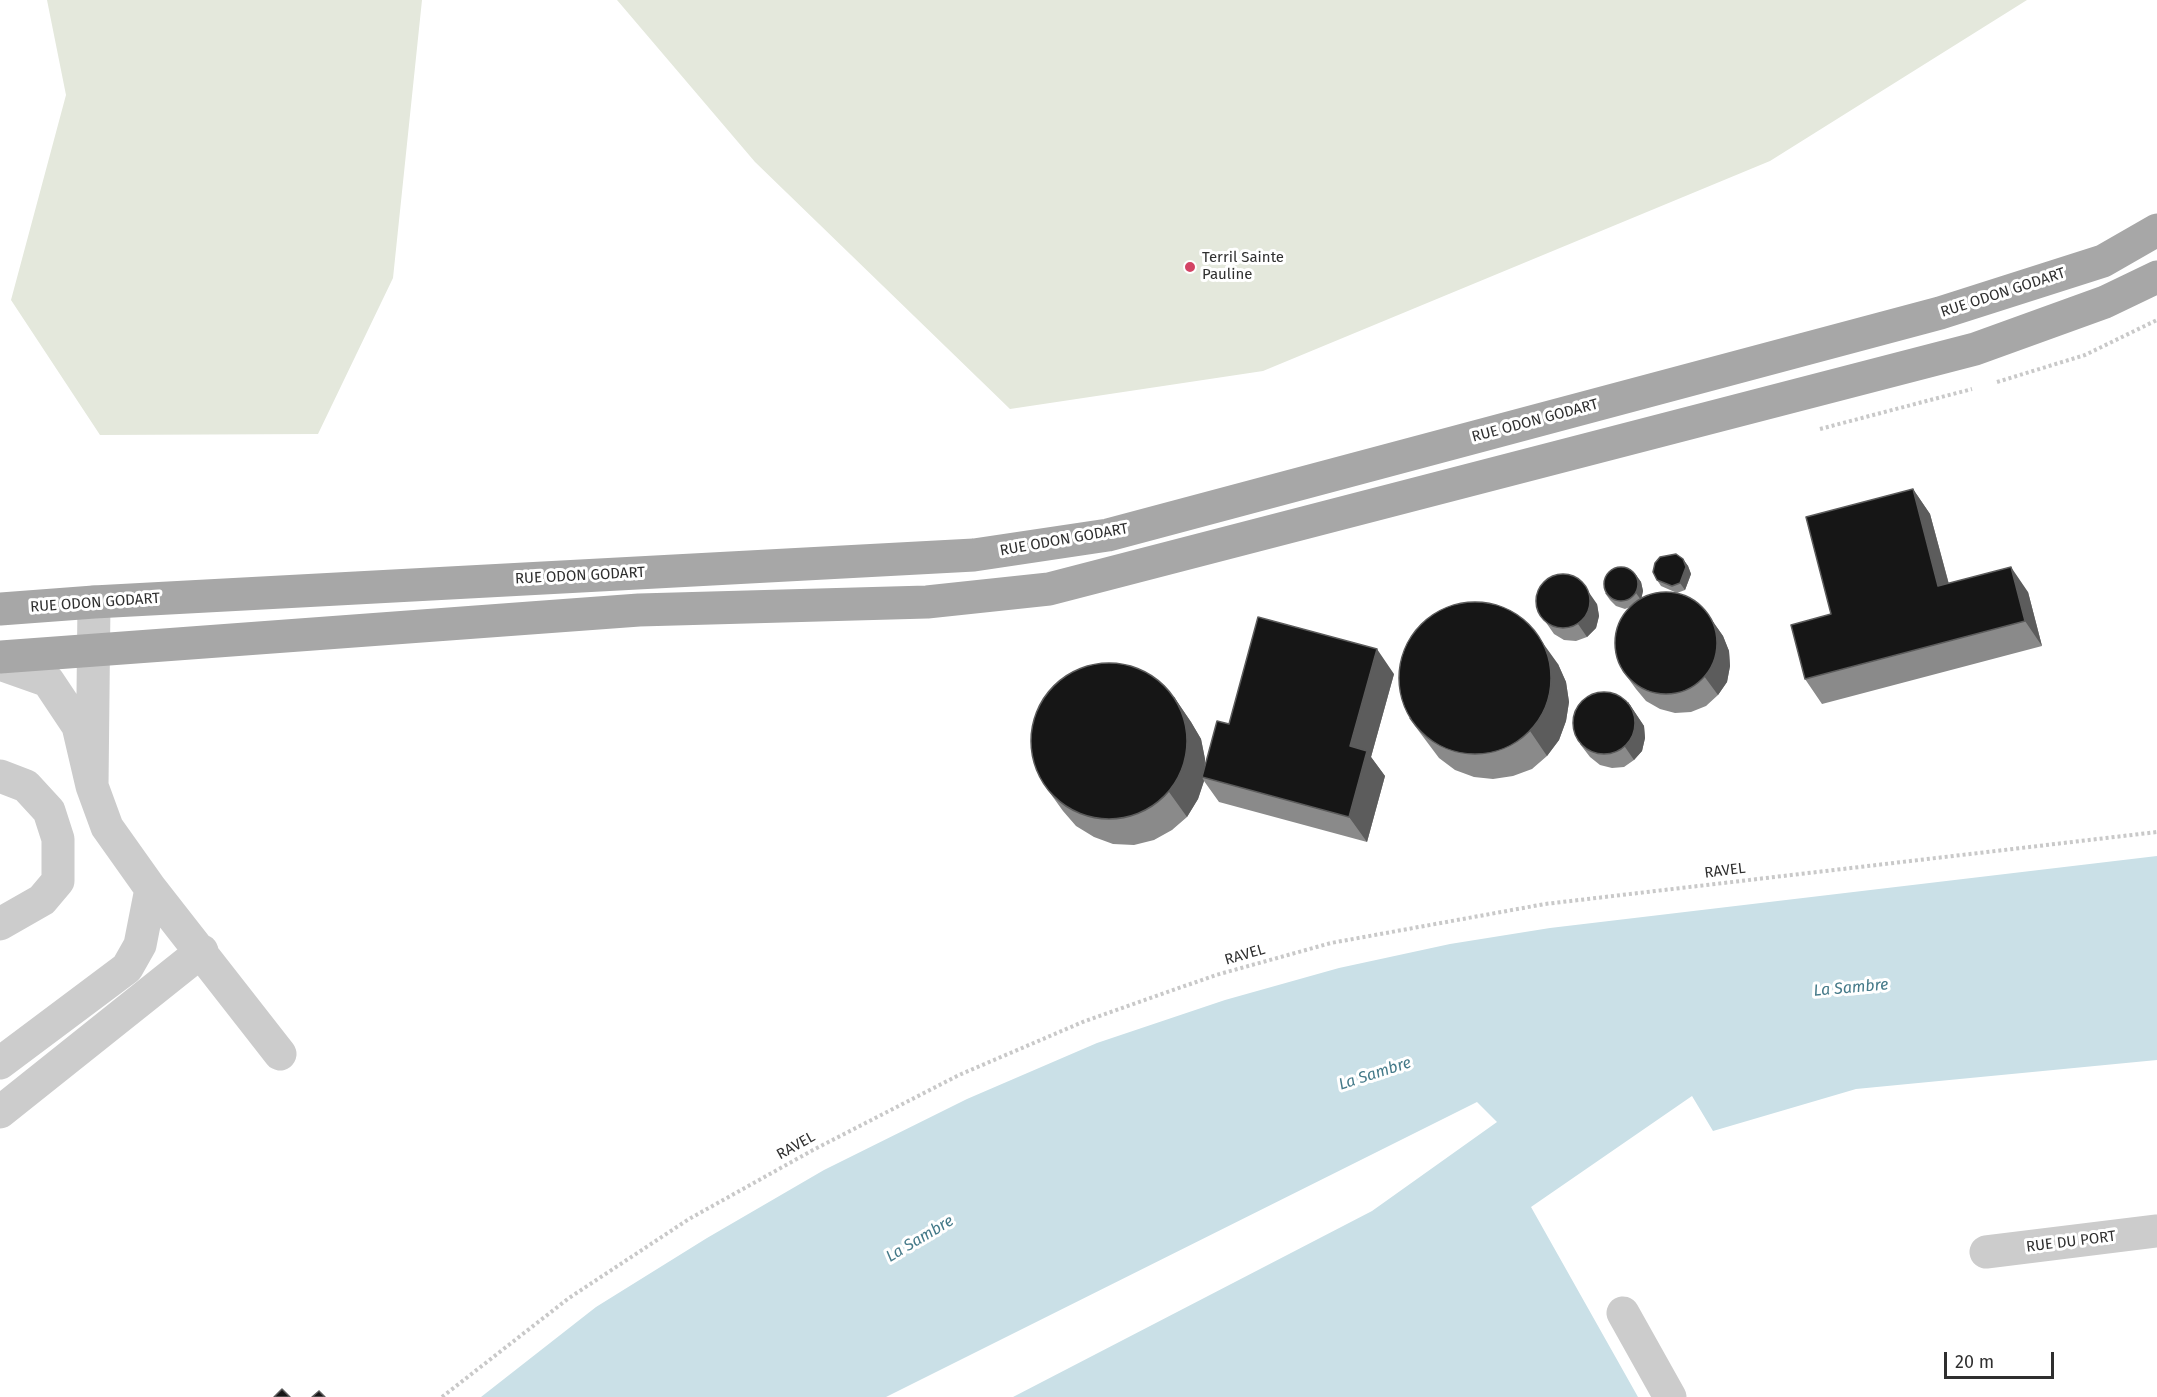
<!DOCTYPE html>
<style>
body{margin:0}
#map{position:relative;width:2157px;height:1397px;overflow:hidden;background:#fff;font-family:"Fira Sans",sans-serif}
canvas{display:block}
.scale{position:absolute;left:1944px;top:1352px;width:110px;height:27px;box-sizing:border-box;border:3px solid #2f2f2f;border-top:0;padding-left:8px;font-size:18px;line-height:21px;white-space:nowrap;color:#2f2f2f;-webkit-text-stroke:4px #fff;paint-order:stroke}
</style>
<div id="map">
<canvas width="2157" height="1397"></canvas>
<div class="scale">20 m</div>
</div>
<script>
const ctx = document.querySelector('canvas').getContext('2d');
ctx.lineJoin = 'round';
function fillPath(path, color) {
  ctx.fillStyle = color;
  ctx.fill(path, 'evenodd');
}
function poly(rows) {
  const path = new Path2D();
  for (const r of rows) {
    if (r.length === 3) {
      path.moveTo(r[0] + r[2], r[1]);
      path.arc(r[0], r[1], r[2], 0, 2 * Math.PI);
      continue;
    }
    path.moveTo(r[0], r[1]);
    for (let i = 2; i < r.length; i += 2) path.lineTo(r[i], r[i + 1]);
  }
  return path;
}
function strokePath(path, color, width, dash) {
  ctx.strokeStyle = color;
  ctx.lineWidth = width;
  ctx.lineCap = dash ? 'butt' : 'round';
  ctx.setLineDash(dash || []);
  ctx.stroke(path);
}
function write(font, color, halo, rows, align = 'center') {
  ctx.font = font + ' "Fira Sans",sans-serif';
  ctx.lineWidth = 6;
  ctx.setLineDash([]);
  ctx.textBaseline = 'middle';
  ctx.strokeStyle = halo;
  ctx.fillStyle = color;
  for (const [text, x, y, turn = 0] of rows) {
    ctx.save();
    ctx.translate(x, y);
    ctx.rotate((+turn || 0) * Math.PI / 180);
    ctx.textAlign = isNaN(turn) ? turn : align;
    if (halo) ctx.strokeText(text, 0, 0);
    ctx.fillText(text, 0, 0);
    ctx.restore();
  }
}
fillPath(poly([
 [47,0,422,0,393,278,318,434,100,435,11,300,66,95],
 [617,0,2027,0,1770,161,1263,371,1010,409,755,162]
]), '#e4e8dc');
fillPath(poly([
 [2157,856,2157,1060,1856,1089,1713,1131,1692,1096,1531,1207,1638,1397,1013,1397,1372,1211,1497,1122,1477,1102,886,1397,481,1397,596,1307,707,1238,824,1170,967,1099,1097,1043,1225,1000,1339,968,1450,944,1550,928]
]), '#cae0e7');
strokePath(poly([
 [1997,382,2085,355,2157,320],
 [1820,429,1972,389],
 [442,1397,569,1298,689,1219,813,1150,959,1075,1085,1021,1216,975,1331,943,1545,904,2157,832]
]), '#c9c9c9', 4, [3, 3]);
strokePath(poly([
 [0,664,48,681,78,726,92,786,94,602],
 [0,776,26,786,49,811,58,839,58,881,42,900,0,924],
 [92,786,107,827,151,889,280,1054],
 [0,1063,127,968,140,945,151,889],
 [0,1112,202,951],
 [1986,1252,2157,1231],
 [1623,1313,1670,1397]
]), '#ccc', 33);
strokePath(poly([
 [0,609,94,602,974,555,1108,535,1940,313,2103,261,2157,230],
 [0,657,639,610,927,602,1049,589,1975,349,2105,302,2157,277]
]), '#a7a7a7', 33);
fillPath(poly([
 [1913,489,1930,514,1949,584,2028,592,2042,646,1822,704,1805,679],
 [1683,559,1688,566,1691,574,1685,590,1677,593,1661,586,1657,580],
 [1636,575,1641,582,1643,591,1641,599,1709,616,1723,636,1729,651,1730,666,1727,682,1718,695,1706,706,1691,712,1675,713,1660,709,1646,701,1636,689,1622,670,1630,607,1625,609,1616,606,1610,600,1605,593],
 [1597,604,1599,616,1596,628,1587,637,1576,641,1564,640,1554,634,1538,611],
 [1558,664,1566,682,1569,702,1566,721,1559,740,1547,756,1532,769,1513,776,1493,779,1474,777,1455,770,1439,758,1409,718],
 [1394,674,1371,757,1385,776,1367,842,1219,802,1204,781,1198,799,1187,817,1172,830,1154,840,1134,845,1113,844,1094,837,1076,826,1063,811,1045,786,1174,697,1191,722,1201,739,1205,759,1205,767,1229,724],
 [1628,702,1644,726,1645,738,1642,751,1634,760,1624,767,1612,768,1600,765,1590,757,1580,744]
]), '#8a8a8a');
fillPath(poly([
 [1913,489,1930,514,1956,611,1938,586],
 [1683,559,1688,566,1691,574,1685,590,1680,583],
 [2011,567,2028,592,2042,646,2025,621],
 [1636,575,1641,582,1643,591,1641,600,1636,593],
 [1581,581,1597,604,1599,616,1596,628,1587,637,1578,624],
 [1709,616,1723,636,1729,651,1730,666,1727,682,1718,695,1704,676],
 [1540,639,1558,664,1566,682,1569,702,1566,721,1559,740,1547,756,1530,731],
 [1377,649,1394,674,1371,757,1385,776,1367,842,1349,817,1350,746],
 [1174,697,1191,722,1201,739,1205,759,1204,778,1202,777,1204,781,1198,799,1187,817,1169,792],
 [1628,702,1644,726,1645,738,1642,751,1634,760,1625,747]
]), '#5c5c5c');
const building = poly([
 [1913,489,1938,586,2011,567,2025,621,1805,679,1791,625,1831,614,1806,517,1913,489],
 [1676,554,1683,559,1686,567,1680,583,1672,586,1657,580,1653,572,1655,563,1660,557,1676,554],
 [1621,584,17],
 [1563,601,27],
 [1666,643,51],
 [1475,678,76],
 [1258,617,1377,649,1350,746,1367,751,1349,817,1202,777,1217,721,1229,724,1258,617],
 [1109,741,78],
 [1604,723,31],
 [282,1389,290,1397,274,1397,282,1389],
 [319,1391,325,1397,312,1397,319,1391]
]);
fillPath(building, '#161616');
strokePath(building, '#5c5c5c', 1.5);
for (const [x, y, r, color] of [
 [1190,267,6,"#d34465"]
]) {
  const dot = new Path2D();
  dot.arc(x, y, r, 0, 2 * Math.PI);
  ctx.fillStyle = color;
  ctx.fill(dot);
  strokePath(dot, '#fff', 2);
}
write('15px', '#2f2f2f', '#fff', [
 ["Terril Sainte",1202,258],
 ["Pauline",1202,275]
], 'left');
write('15px', '#2f2f2f', '#fff', [
 ["RUE ODON GODART",2003,293,-18],
 ["RUE ODON GODART",1535,421,-15],
 ["RUE ODON GODART",1064,540,-10],
 ["RUE ODON GODART",580,576,-3],
 ["RUE ODON GODART",95,603,-4],
 ["RAVEL",1725,871,-7],
 ["RAVEL",1245,955,-16],
 ["RAVEL",796,1146,-29],
 ["RUE DU PORT",2071,1242,-7]
]);
write('italic 16px', '#457a89', '#fff', [
 ["La Sambre",1851,988,-5],
 ["La Sambre",1375,1074,-18],
 ["La Sambre",920,1239,-31]
]);
</script>
